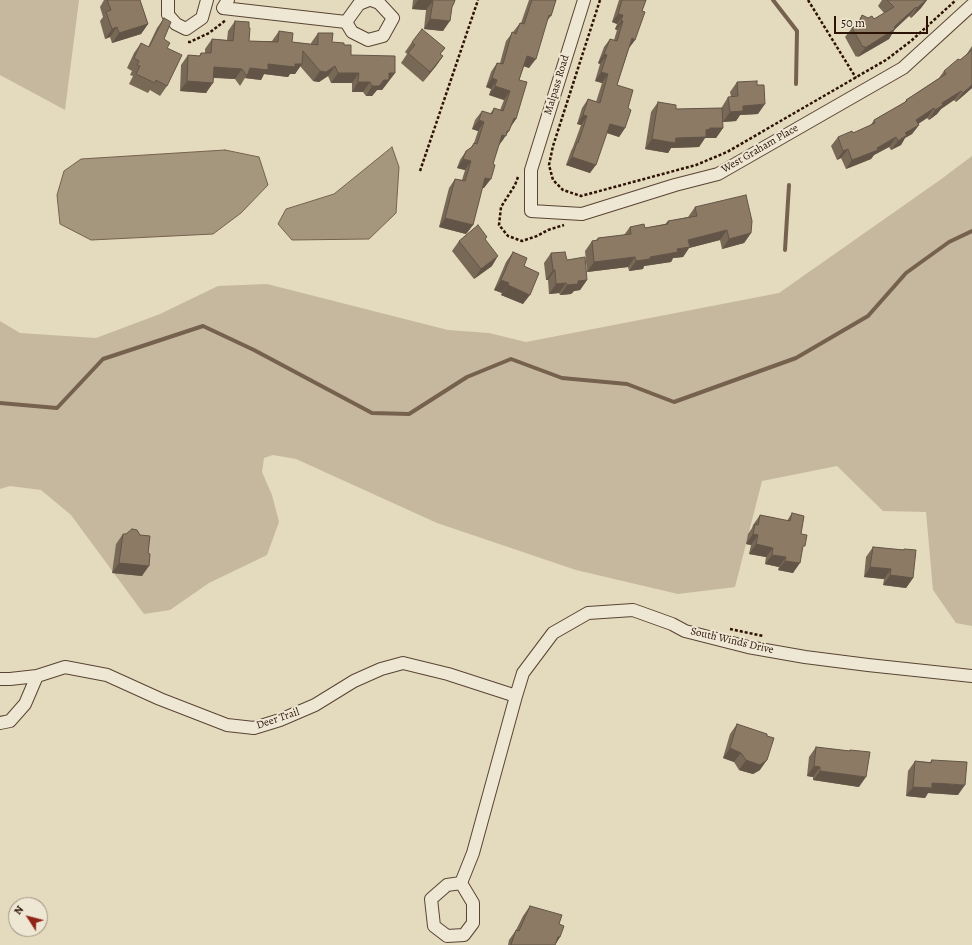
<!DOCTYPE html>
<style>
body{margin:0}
#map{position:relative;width:972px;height:945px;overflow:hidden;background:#e4dabd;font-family:Alegreya,serif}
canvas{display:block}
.north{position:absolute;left:8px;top:897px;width:40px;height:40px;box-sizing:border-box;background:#ede7d4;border:1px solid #a09281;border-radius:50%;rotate:306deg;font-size:11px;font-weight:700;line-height:16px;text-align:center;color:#2c1205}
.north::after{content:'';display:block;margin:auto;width:14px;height:18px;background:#8f2418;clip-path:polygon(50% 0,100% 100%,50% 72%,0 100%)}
.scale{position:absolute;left:834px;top:16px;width:94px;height:18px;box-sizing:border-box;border:2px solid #2c1205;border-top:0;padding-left:5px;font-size:12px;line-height:14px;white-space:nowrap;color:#2c1205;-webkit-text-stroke:3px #ede7d4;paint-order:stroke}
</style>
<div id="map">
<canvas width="972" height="945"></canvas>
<div class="north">N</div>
<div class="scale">50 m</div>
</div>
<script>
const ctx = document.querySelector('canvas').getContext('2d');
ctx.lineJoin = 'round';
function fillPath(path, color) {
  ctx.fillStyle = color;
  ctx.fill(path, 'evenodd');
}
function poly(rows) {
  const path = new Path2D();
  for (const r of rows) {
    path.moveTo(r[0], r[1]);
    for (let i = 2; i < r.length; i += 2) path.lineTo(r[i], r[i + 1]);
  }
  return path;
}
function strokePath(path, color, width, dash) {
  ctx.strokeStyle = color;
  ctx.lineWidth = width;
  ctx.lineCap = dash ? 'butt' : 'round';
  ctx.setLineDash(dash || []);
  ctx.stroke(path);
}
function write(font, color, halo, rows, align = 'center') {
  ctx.font = font + ' Alegreya,serif';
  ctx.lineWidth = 4;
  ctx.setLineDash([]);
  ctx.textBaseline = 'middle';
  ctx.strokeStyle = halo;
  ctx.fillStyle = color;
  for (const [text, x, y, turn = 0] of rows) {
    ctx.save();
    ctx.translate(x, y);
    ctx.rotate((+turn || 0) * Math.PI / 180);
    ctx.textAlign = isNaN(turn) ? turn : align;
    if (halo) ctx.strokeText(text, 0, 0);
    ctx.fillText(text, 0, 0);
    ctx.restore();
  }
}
fillPath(poly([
 [0,0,79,0,65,110,0,75],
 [972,156,972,626,956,623,933,590,926,512,883,511,837,466,762,481,735,587,678,594,576,570,437,523,296,459,273,455,264,458,262,472,272,495,279,522,267,555,209,583,170,610,144,614,71,515,41,490,10,486,0,489,0,321,20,333,96,338,160,314,218,286,267,284,448,330,489,333,526,342,779,293,940,180]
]), '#c5b89e');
const water = poly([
 [392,147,399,167,396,213,369,239,292,240,278,224,286,209,334,194,392,147],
 [225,150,259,157,268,185,241,213,213,234,91,240,60,224,57,195,64,171,81,159,225,150]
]);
fillPath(water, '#a5967e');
strokePath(water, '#75614e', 1);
strokePath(poly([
 [773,0,797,31,796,84],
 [785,250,789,185],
 [0,403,57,408,103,359,203,326,254,350,372,413,409,414,467,377,511,359,562,378,627,384,674,402,796,358,868,316,906,273,949,242,972,231]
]), '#75614e', 4);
const minor = poly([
 [168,0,168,15,176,24,186,29,202,18,207,0],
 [228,0,223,8,346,22,352,32,368,40,383,36,393,18,379,3,371,0],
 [584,0,531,170,531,211,582,214,675,185,718,174,903,68,972,5],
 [346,22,359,4,369,0],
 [0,679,10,679,37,676,65,667,107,675,160,699,227,725,254,728,280,720,315,705,354,681,381,669,403,663,448,674,516,696],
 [0,723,10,721,25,704,37,676],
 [461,883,447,885,431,899,434,926,447,936,464,935,473,923,473,903,461,883,473,853,516,696,523,673,553,633,588,613,633,610,672,624,685,631,748,647,805,657,868,665,972,676]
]);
strokePath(minor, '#5a4433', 14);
strokePath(poly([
 [600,0,553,146,549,165,553,180,563,190,581,196,696,165,727,152,886,60,911,41,956,0],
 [808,0,856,78],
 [188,42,190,42,209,33,226,20],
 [420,171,478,0],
 [518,177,515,185,501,207,499,225,508,236,522,241,537,236,548,230,564,225],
 [730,629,763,636]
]), '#2c1205', 2.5, [3, 2]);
strokePath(minor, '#ede7d4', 12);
fillPath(poly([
 [104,0,140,0,148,24,141,34,112,43,110,37,105,39,100,21,103,17,100,7],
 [413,0,455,0,452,7,443,31,424,29,426,10,412,9],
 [529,0,556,0,551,16,547,21,529,68,524,66,519,80,516,119,511,126,503,140,499,145,484,188,482,188,473,225,466,234,439,227,449,188,455,179,462,180,465,170,457,168,460,160,466,151,469,150,474,143,478,131,472,129,475,120,482,111,490,114,494,108,500,110,504,100,489,95,491,89,486,87,491,72,497,63,500,63,506,41,520,23,521,23],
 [619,0,646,0,642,11,635,40,629,48,617,85,628,108,625,128,619,137,607,133,590,173,566,165,571,151,573,147,581,125,577,124,582,108,588,99,596,102,602,83,595,81,600,64,598,63,604,47,610,39,614,40,617,30,615,29,617,24,612,22],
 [882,0,927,0,921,8,911,18,909,16,895,29,889,39,858,57,857,56,856,57,845,37,852,28,855,26,862,15,868,18,874,19,884,13,878,6],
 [164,18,164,39,167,48,167,86,160,96,150,90,148,93,129,84,133,76,130,75,132,71,127,68,134,53,141,43,148,47,157,28],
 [235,21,249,41,272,41,279,31,292,42,311,44,311,43,318,33,332,42,344,45,351,55,395,73,382,90,377,90,372,96,366,96,363,92,352,92,352,83,331,83,328,76,319,82,313,81,300,66,295,74,290,74,288,77,264,74,261,80,245,78,240,86,235,79,214,78,206,93,180,91,181,65,188,55,199,56,201,53,205,53,205,49,212,39,227,40,228,31],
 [412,42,445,48,440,54,443,56,436,66,423,82,401,63,407,54,405,52],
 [972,46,972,88,956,102,954,100,941,109,937,114,929,120,927,118,918,124,919,125,912,134,905,138,901,145,891,150,889,147,874,155,871,159,846,169,841,158,837,160,831,146,838,137,853,133,870,126,874,120,905,102,906,100,939,78,944,71,960,60,966,55],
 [737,82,758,114,740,115,736,121,723,122,723,128,716,138,705,138,699,147,671,148,668,153,645,149,651,112,658,102,676,109,722,108,722,107,728,97,731,97,730,92],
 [695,207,751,233,744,243,722,249,720,240,689,248,683,257,673,258,671,262,644,266,643,269,629,271,628,267,587,272,585,251,592,241,596,240,598,238,624,235,630,227,645,228,665,224,668,221,688,217],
 [485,239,492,266,474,279,452,251,459,241],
 [513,252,524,266,523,304,501,295,502,293,494,290,506,262],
 [551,253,567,260,587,280,580,290,574,291,571,294,560,295,559,293,549,294,548,280,546,280,544,263],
 [792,513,801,534,802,550,793,573,778,570,779,567,765,564,766,557,749,554,751,545,746,544,748,534,752,528,753,525,760,515,787,521],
 [123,534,148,553,142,576,112,573,116,544],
 [873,547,903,550,904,549,913,578,906,588,883,585,884,579,864,577,866,557],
 [737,724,760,770,753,774,739,770,734,762,723,758,730,734],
 [816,747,849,751,850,750,859,787,813,780,813,777,807,776,809,757],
 [932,760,958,795,928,793,925,798,906,796,908,771,915,761,930,762],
 [530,906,559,924,560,937,555,945,508,945,509,940,516,930,523,916]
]), '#786957');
fillPath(poly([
 [418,0,428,0,433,1,426,10,412,9],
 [926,0,927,0,921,8,911,18,917,8],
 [916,7,909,16,893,31,895,29,889,39,858,57,865,48,894,27],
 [618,14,623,15,617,24,612,22],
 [430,19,450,21,443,31,424,29],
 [621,21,623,21,617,30,615,29],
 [148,24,141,34,112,43,119,33],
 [117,27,110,37,105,39,112,29],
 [632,38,635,40,629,48],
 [604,54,607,55,600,64,598,63],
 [443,56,436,66,423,82,430,72],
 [527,56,536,59,529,68,520,65],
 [268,64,302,64,295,74,290,74,288,77,264,74,261,80,245,78,250,68],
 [335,66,328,76,319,82,313,81,320,71],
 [214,67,242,69,235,79,207,77],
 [601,72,608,74,602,83,595,81],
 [338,73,359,73,352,83,331,83],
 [389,73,395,73,382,90,377,90,372,96,366,96,372,86],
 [492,78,497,80,491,89,486,87],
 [187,81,213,83,206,93,180,91],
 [358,82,370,82,363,92,352,92],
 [972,85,972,88,956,102,963,93],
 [495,86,510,91,504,100,489,95],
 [961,91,954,100,941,109,937,114,929,120,935,110,942,103],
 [765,104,758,114,740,115,736,121,723,122,730,112,743,106],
 [934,108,927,118,909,130,916,120],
 [583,115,587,116,581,125,577,124],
 [514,118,516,119,510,128],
 [479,120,484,122,478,131,472,129],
 [610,124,625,128,619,137,604,132],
 [919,125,912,134,905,138,901,145,891,150,898,141,905,133],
 [710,128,723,128,716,138,705,138,699,147,671,148,668,153,645,149,652,139,676,138],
 [507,131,509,131,499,145,495,144,502,135],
 [896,137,889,147,874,155,871,159,846,169,852,160,877,148],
 [848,149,841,158,837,160,843,151],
 [572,157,596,165,590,173,566,165],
 [463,159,471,161,465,170,457,168],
 [485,178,491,179,484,188,479,187],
 [445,218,473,225,466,234,439,227],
 [727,230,720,240,689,248,683,257,673,258,671,262,644,266,643,269,629,271,636,261,650,257,688,240],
 [751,233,744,243,722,249,729,239],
 [498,256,492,266,474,279,481,269],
 [635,257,628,267,587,272,594,262],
 [553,270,555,270,548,280,546,280],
 [501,280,509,283,502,293,494,290],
 [587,280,580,290,574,291,571,294,560,295,567,285,578,281],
 [566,283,559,293,549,294,556,284],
 [508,285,530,295,523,304,501,295],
 [753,534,758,535,751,545,746,544],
 [756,544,773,548,766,557,749,554],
 [772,555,786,557,779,567,765,564],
 [785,561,800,563,793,573,778,570],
 [119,563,149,566,142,576,112,573],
 [870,567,891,569,884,579,864,577],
 [890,575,913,578,906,588,883,585],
 [730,748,741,753,734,762,723,758],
 [746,760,767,760,760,770,753,774,739,770],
 [814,766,820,767,813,777,807,776],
 [820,771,866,777,859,787,813,780],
 [932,783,965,785,958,795,928,793,925,798,906,796,913,787],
 [558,937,560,937,555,945]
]), '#625547');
const building = poly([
 [107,0,140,0,148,24,119,33,117,27,112,29,106,12,111,10,107,0],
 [428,0,455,0,454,3,452,7,450,21,430,19,433,1,428,0],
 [532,0,556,0,551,16,549,15,536,59,527,56,519,80,527,82,516,119,514,118,509,131,507,131,506,136,502,135,493,164,495,165,491,179,485,178,473,225,445,218,455,179,465,181,471,161,463,159,466,151,472,147,474,143,477,144,484,122,479,120,482,111,492,114,494,108,503,111,510,91,495,86,497,80,492,78,497,63,503,64,512,32,516,34,520,23,524,24,532,0],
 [622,0,646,0,642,11,645,12,635,40,632,38,617,85,633,90,628,108,631,110,625,128,610,124,596,165,572,157,577,142,578,143,587,116,583,115,588,99,600,103,608,74,601,72,607,55,604,54,610,39,617,41,623,21,621,21,623,15,618,14,622,0],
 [887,0,926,0,917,8,916,7,894,27,895,29,865,48,864,46,863,47,852,28,859,24,862,15,868,18,872,16,874,19,894,7,887,0],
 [164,18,171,22,164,39,170,43,167,48,182,55,167,86,156,80,155,83,136,74,140,66,137,65,139,61,134,58,141,43,149,47,164,18],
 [235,21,249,22,249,28,250,28,249,41,278,42,279,31,293,33,292,42,318,45,318,33,333,33,332,42,344,43,344,45,351,45,351,55,395,56,395,73,389,73,389,80,384,80,379,86,372,86,370,82,358,82,359,73,338,73,335,66,326,72,320,71,303,51,302,64,295,64,295,67,268,64,268,70,250,68,247,76,242,69,214,67,213,83,187,81,188,55,200,56,201,53,211,53,212,39,233,41,235,21],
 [422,29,445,48,440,54,443,56,430,72,408,53,415,45,412,42,422,29],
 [972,50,972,85,963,93,961,91,942,103,943,105,935,110,934,108,916,120,919,125,905,133,907,135,898,141,896,137,877,148,878,150,852,160,848,149,843,151,838,137,852,131,853,133,875,123,874,120,907,101,906,100,946,74,944,71,958,59,960,60,972,50],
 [757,81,757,85,764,85,765,104,743,106,743,111,730,112,728,97,738,96,737,82,757,81],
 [658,102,676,105,676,109,722,108,723,128,710,128,710,129,706,130,706,137,676,138,675,143,652,139,658,102],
 [746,195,752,221,751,233,729,239,727,230,688,240,690,247,677,249,678,252,650,257,650,259,636,261,635,257,594,262,592,241,598,240,598,238,631,234,630,227,644,224,645,228,668,224,668,221,697,216,695,207,746,195],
 [478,225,487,237,485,239,498,256,481,269,459,241,478,225],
 [513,252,527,258,524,266,539,273,530,295,508,285,509,283,501,280,513,252],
 [565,252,567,260,585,257,587,280,578,281,578,284,567,285,566,283,556,284,555,270,553,270,551,253,565,252],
 [792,513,804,516,801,534,807,535,805,546,803,546,800,563,785,561,786,557,772,555,773,548,756,544,758,535,753,534,755,524,758,525,760,515,790,521,792,513],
 [132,529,137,530,140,535,150,536,148,553,150,554,149,566,119,563,123,534,126,534,132,529],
 [873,547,904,550,904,549,916,550,913,578,890,575,891,569,870,567,873,547],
 [737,724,767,734,767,736,774,738,767,760,760,765,746,760,741,753,730,748,737,724],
 [816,747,850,751,850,750,870,752,866,777,820,771,820,767,814,766,816,747],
 [932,760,967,762,965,785,932,783,932,788,913,787,915,761,931,763,932,760],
 [530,906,562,915,559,924,564,926,560,937,558,937,555,945,511,945,516,930,519,931,530,906]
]);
fillPath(building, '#8c7a65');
strokePath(building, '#625547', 1);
write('11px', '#2c1205', '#ede7d4', [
 ["Malpass Road",557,85,-73],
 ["West Graham Place",760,149,-30],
 ["South Winds Drive",732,641,13],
 ["Deer Trail",278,719,-19]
]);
</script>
